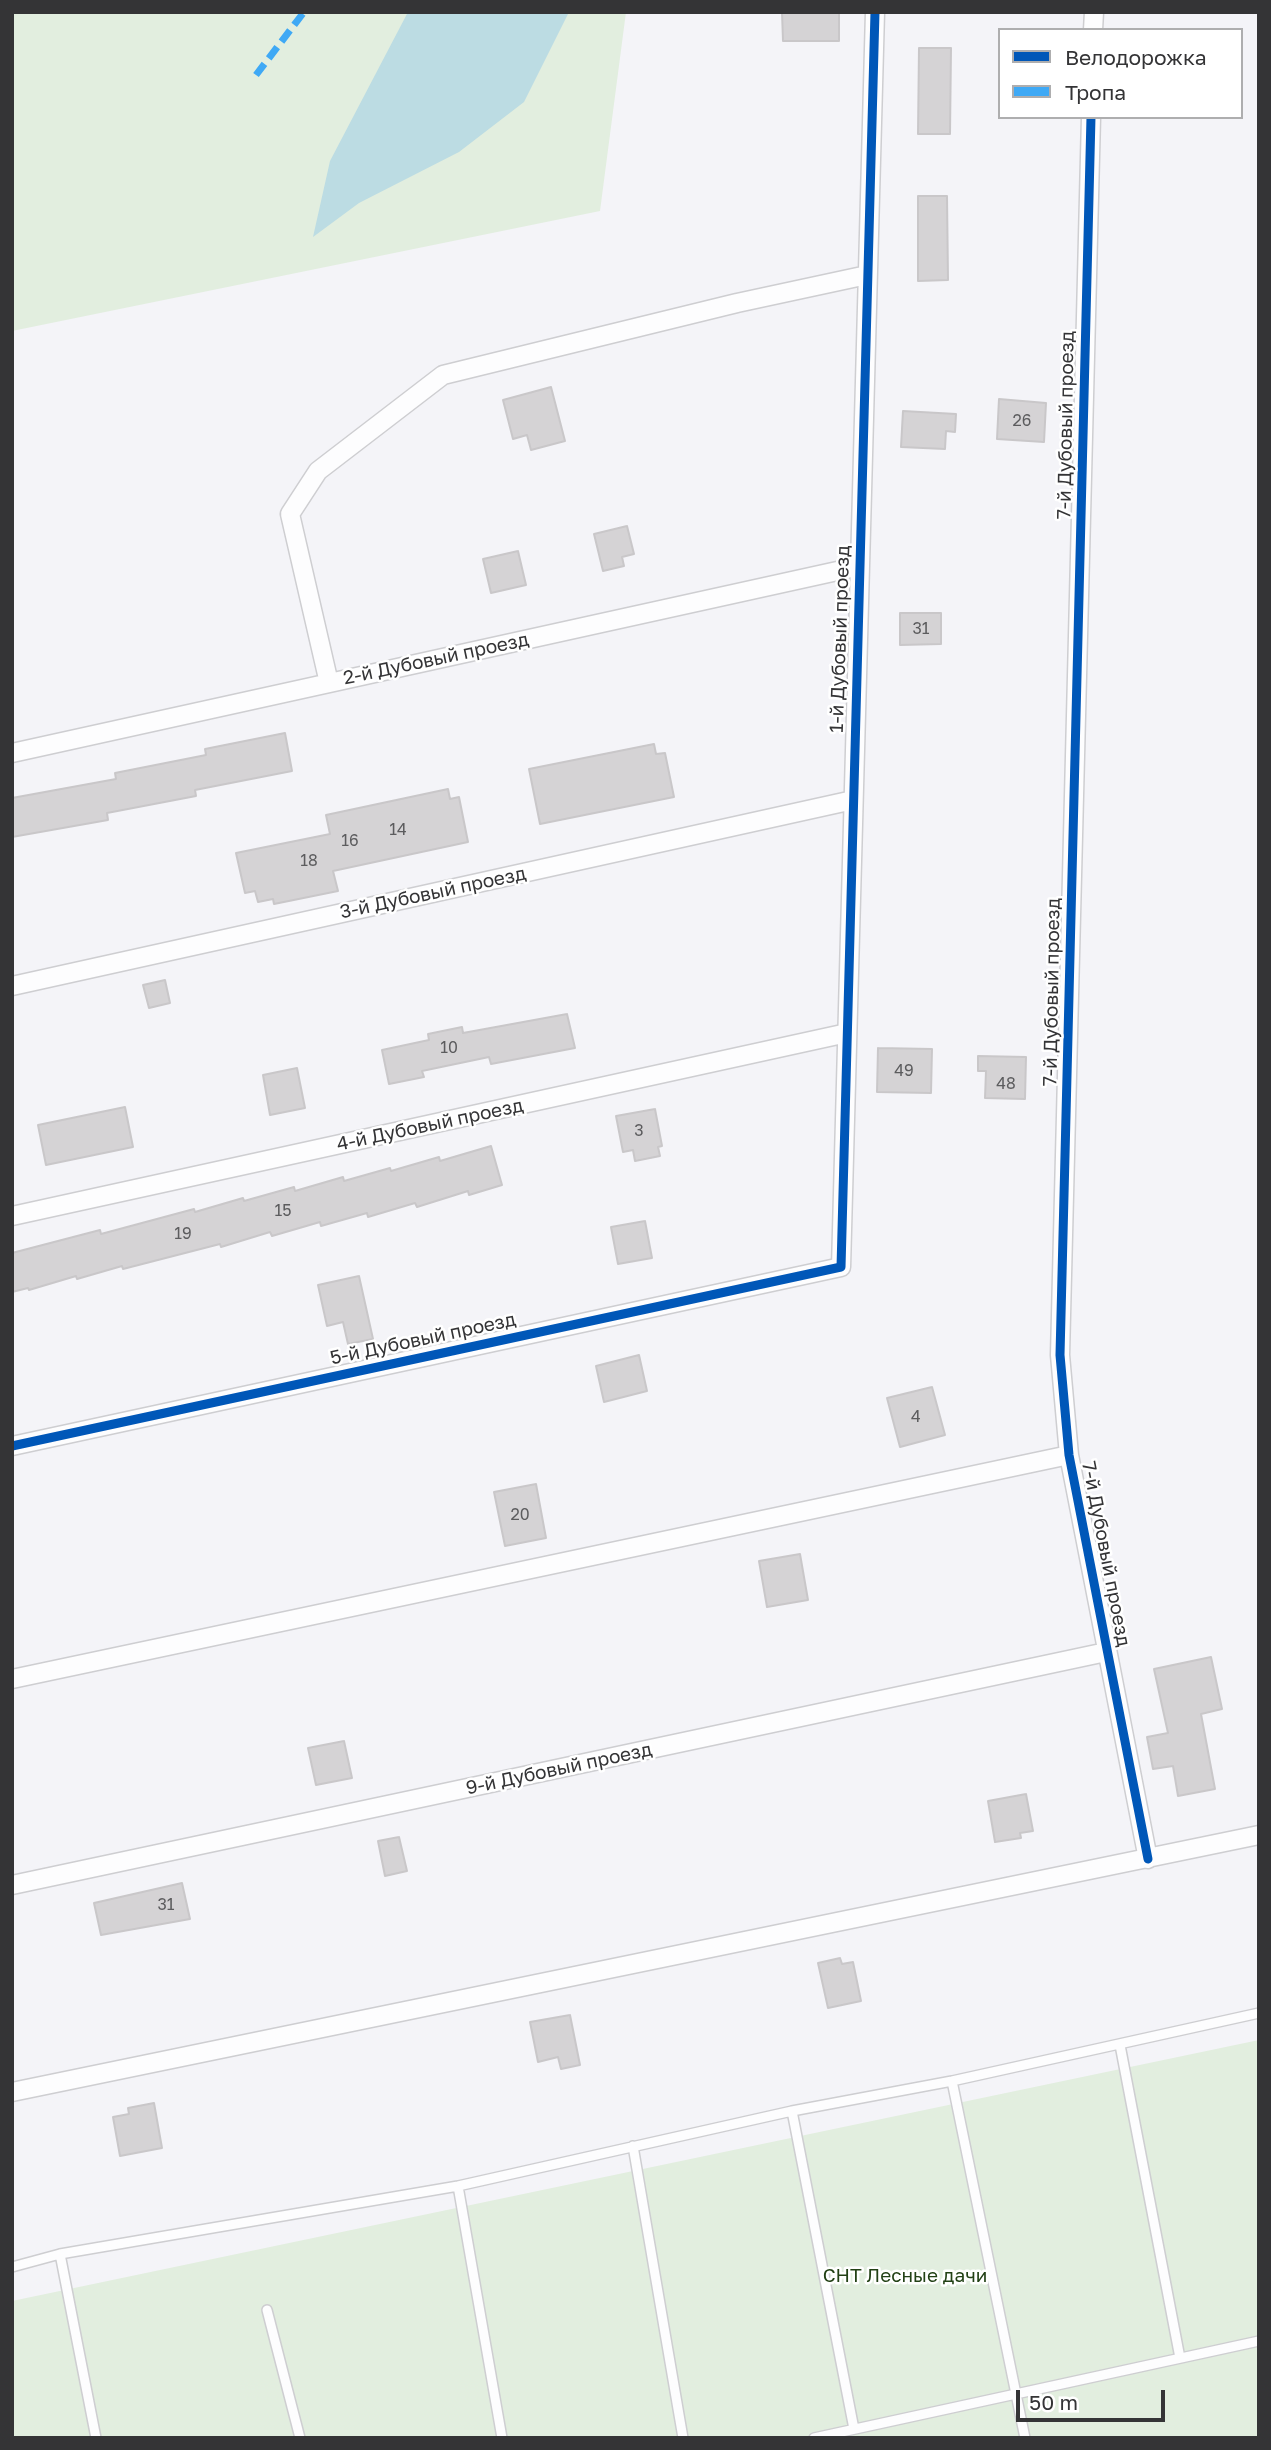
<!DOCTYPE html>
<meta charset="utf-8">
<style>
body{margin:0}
#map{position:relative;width:1271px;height:2450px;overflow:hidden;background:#f4f4f8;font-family:"Golos Text",sans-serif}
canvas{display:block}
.frame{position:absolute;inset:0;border:14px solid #343436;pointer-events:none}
.legend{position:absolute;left:998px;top:28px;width:245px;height:91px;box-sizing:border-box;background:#fff;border:2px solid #aeaeaf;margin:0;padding:9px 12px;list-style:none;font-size:21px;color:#343436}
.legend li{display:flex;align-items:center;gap:14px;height:35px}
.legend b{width:35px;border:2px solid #aeaeaf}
.scale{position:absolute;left:1016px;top:2390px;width:149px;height:32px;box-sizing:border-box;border:4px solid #343436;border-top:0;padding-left:9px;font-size:21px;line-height:24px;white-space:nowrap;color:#343436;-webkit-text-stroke:5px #fff;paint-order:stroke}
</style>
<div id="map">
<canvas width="1271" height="2450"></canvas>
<div class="frame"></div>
<ul class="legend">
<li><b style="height:9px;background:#0057b8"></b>Велодорожка</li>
<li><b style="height:9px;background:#3fa9f5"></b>Тропа</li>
</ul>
<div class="scale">50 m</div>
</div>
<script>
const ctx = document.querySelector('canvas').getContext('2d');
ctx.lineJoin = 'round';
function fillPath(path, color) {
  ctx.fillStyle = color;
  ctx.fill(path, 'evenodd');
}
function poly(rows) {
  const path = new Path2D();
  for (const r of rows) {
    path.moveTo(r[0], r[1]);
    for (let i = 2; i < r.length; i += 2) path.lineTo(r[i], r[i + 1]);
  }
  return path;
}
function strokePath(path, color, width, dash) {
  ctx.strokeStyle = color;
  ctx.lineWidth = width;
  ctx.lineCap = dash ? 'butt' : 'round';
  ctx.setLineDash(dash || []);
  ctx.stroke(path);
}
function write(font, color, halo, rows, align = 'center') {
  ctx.font = font + ' "Golos Text",sans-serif';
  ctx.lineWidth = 5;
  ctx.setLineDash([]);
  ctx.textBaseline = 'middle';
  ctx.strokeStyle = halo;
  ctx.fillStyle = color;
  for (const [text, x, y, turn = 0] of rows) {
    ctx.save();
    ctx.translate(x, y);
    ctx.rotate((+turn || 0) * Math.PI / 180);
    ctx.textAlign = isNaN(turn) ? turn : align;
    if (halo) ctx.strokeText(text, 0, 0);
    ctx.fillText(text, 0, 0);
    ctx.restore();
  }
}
fillPath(poly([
 [12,12,626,12,600,211,12,331],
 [1259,2040,1259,2438,12,2438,12,2301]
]), '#e2eedf');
fillPath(poly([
 [408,12,569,12,524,102,459,152,359,203,313,237,330,161]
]), '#bcdce3');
const building = poly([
 [782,12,839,12,839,41,783,41,782,12],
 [919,48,951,48,950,134,918,134,919,48],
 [918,196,947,196,948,280,918,281,918,196],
 [551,387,565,441,531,450,527,435,513,439,503,400,551,387],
 [999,399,1046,403,1044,442,997,439,999,399],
 [903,411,956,414,955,432,946,431,945,449,901,447,903,411],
 [627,526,634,554,622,557,624,566,603,571,594,534,627,526],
 [518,551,526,585,491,593,483,559,518,551],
 [900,613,941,613,941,644,900,645,900,613],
 [285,733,292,771,195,790,196,796,107,813,108,820,12,837,12,798,116,779,115,773,206,755,205,749,285,733],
 [654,744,656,754,665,753,674,797,540,824,529,769,654,744],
 [448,789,450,799,459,797,468,842,333,871,338,891,274,904,273,899,258,902,255,891,245,893,236,853,330,834,326,815,448,789],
 [165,980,170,1003,149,1008,143,985,165,980],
 [567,1014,575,1048,491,1064,489,1057,422,1071,424,1077,389,1084,382,1050,429,1040,428,1034,462,1027,463,1033,567,1014],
 [878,1048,932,1049,931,1093,877,1092,878,1048],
 [978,1056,1026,1057,1025,1099,985,1098,986,1071,978,1071,978,1056],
 [297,1068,305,1108,270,1115,263,1075,297,1068],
 [125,1107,133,1147,46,1165,38,1125,125,1107],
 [655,1109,662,1146,658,1147,660,1156,635,1161,633,1150,623,1152,616,1116,655,1109],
 [491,1146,502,1185,469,1195,468,1191,417,1207,415,1203,368,1217,367,1213,321,1226,320,1222,272,1236,270,1232,221,1247,220,1244,123,1269,122,1266,77,1279,76,1276,29,1290,28,1288,12,1292,12,1253,100,1230,101,1234,194,1209,195,1212,243,1198,244,1201,294,1187,295,1191,343,1177,344,1181,390,1168,391,1171,439,1157,440,1161,491,1146],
 [645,1221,652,1258,618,1264,611,1227,645,1221],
 [359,1276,373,1339,348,1344,343,1322,327,1326,318,1285,359,1276],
 [639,1355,647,1391,604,1402,596,1366,639,1355],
 [932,1387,945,1435,900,1447,887,1398,932,1387],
 [536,1484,546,1538,505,1546,494,1492,536,1484],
 [800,1554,808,1600,767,1607,759,1561,800,1554],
 [1211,1657,1222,1709,1201,1714,1215,1789,1178,1796,1173,1766,1153,1769,1147,1737,1168,1733,1154,1669,1211,1657],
 [344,1741,352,1778,316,1785,308,1748,344,1741],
 [1026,1794,1033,1831,1020,1833,1021,1838,995,1842,988,1801,1026,1794],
 [399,1837,407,1871,385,1876,378,1841,399,1837],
 [182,1883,190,1919,101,1935,94,1903,182,1883],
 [840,1958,842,1964,853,1962,861,2001,828,2008,818,1963,840,1958],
 [570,2015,580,2065,561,2069,558,2057,538,2062,530,2022,570,2015],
 [154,2103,162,2148,120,2156,113,2117,129,2114,128,2108,154,2103]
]);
fillPath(building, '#d5d3d5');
strokePath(building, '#c9c7c9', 2);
const service = poly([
 [1120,2045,1180,2358],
 [952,2081,1025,2438],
 [792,2111,854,2429],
 [633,2146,683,2438],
 [458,2186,502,2438],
 [60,2254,96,2438],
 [12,2267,60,2254,458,2186,792,2111,952,2081,1259,2013],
 [267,2310,300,2438],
 [814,2438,1259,2341]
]);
const minor = poly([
 [1093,30,1094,12],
 [1091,117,1060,1355,1069,1455,1148,1859],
 [329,683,290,514,318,471,443,375,737,303,867,275],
 [12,753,860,566],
 [12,986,853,800],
 [12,1216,847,1033],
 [12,1446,841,1267,875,12],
 [12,1679,1069,1455],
 [12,1885,1106,1652],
 [12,2092,1259,1835]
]);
strokePath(service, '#ceced1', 12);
strokePath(minor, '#ceced1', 21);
strokePath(service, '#fdfdfe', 9);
strokePath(minor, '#fdfdfe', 18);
strokePath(poly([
 [256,75,304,12]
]), '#3fa9f5', 7, [14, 7]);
strokePath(poly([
 [1091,117,1060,1355,1069,1455,1148,1859],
 [12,1446,841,1267,875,12]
]), '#0057b8', 9);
write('16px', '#5c5c5e', null, [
 ["26",1022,421],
 ["31",921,629],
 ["14",398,830],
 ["16",350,841],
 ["18",309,861],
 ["10",449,1048],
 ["49",904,1071],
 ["48",1006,1084],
 ["3",639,1131],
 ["15",283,1211],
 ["19",183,1234],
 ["4",916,1417],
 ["20",520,1515],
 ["31",166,1905]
]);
write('19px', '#343436', '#fff', [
 ["7-й Дубовый проезд",1066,425,-89],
 ["1-й Дубовый проезд",840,639,-88],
 ["2-й Дубовый проезд",436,659,-12],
 ["3-й Дубовый проезд",433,893,-12],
 ["7-й Дубовый проезд",1052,992,-89],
 ["4-й Дубовый проезд",430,1125,-12],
 ["5-й Дубовый проезд",423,1339,-12],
 ["7-й Дубовый проезд",1106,1554,79],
 ["9-й Дубовый проезд",559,1769,-12]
]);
write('19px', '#224115', '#fff', [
 ["СНТ Лесные дачи",905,2276]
]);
</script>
